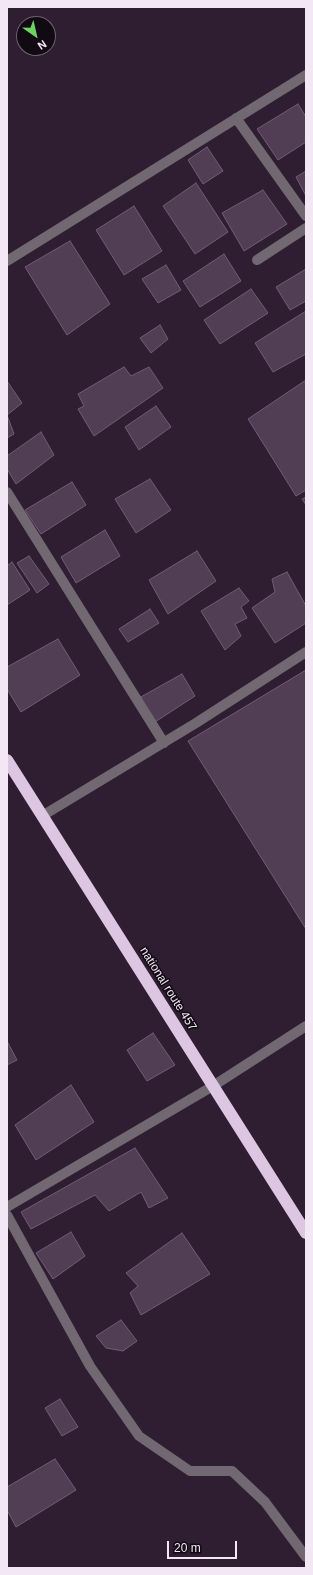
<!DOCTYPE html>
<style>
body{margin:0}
#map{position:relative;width:313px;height:1575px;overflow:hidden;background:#2f1d32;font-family:Helvetica,sans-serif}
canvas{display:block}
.frame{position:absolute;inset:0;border:8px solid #f3e7f5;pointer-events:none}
.north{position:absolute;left:16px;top:16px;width:40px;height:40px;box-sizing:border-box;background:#120a13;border:1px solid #6c626d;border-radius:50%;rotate:146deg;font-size:11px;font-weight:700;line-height:16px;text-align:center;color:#f3e7f5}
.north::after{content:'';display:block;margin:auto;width:14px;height:18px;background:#6dd361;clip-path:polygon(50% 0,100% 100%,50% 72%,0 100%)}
.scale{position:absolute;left:167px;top:1541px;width:70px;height:18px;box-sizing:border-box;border:2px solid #f3e7f5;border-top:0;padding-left:5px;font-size:12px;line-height:14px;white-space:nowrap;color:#f3e7f5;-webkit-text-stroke:3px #120a13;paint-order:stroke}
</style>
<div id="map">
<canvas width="313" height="1575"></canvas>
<div class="frame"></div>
<div class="north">N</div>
<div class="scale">20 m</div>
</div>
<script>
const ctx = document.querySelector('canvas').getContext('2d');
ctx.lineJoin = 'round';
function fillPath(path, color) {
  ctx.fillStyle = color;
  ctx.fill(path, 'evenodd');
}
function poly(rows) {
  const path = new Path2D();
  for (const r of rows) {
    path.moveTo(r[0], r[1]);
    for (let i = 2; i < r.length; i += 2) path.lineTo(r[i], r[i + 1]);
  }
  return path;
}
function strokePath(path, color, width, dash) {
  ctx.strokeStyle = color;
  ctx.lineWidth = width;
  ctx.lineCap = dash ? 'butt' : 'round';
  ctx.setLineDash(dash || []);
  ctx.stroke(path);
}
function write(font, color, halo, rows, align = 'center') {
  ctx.font = font + ' Helvetica,sans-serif';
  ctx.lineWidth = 3;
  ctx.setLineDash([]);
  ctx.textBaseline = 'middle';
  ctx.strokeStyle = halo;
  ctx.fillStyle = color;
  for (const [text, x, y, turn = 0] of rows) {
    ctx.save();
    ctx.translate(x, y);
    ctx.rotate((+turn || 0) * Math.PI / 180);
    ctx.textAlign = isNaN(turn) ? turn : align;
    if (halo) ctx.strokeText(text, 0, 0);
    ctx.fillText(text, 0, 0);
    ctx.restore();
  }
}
const building = poly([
 [298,104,306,117,306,142,278,160,257,129,298,104],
 [207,147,223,171,203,184,188,160,207,147],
 [306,171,306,196,296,177,306,171],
 [196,183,228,232,195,254,163,206,196,183],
 [263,190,287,224,244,251,222,213,263,190],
 [134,206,162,251,124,275,96,230,134,206],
 [70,241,110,304,67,335,25,267,70,241],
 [224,254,241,281,200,307,183,281,224,254],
 [166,265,181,290,158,303,142,279,166,265],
 [306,269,306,301,290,310,276,287,306,269],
 [251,289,268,313,220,344,204,320,251,289],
 [306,311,306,354,273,372,255,343,306,311],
 [160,325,168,339,151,353,140,338,160,325],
 [124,367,131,376,149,367,163,388,94,436,78,409,84,406,78,394,124,367],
 [306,380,306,490,296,496,248,419,306,380],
 [7,381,22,403,7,415,7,381],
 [156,406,171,427,139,450,125,427,156,406],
 [7,415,14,434,7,438,7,415],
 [41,432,54,455,16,484,7,469,7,456,41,432],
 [150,479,171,510,136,533,115,499,150,479],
 [72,482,86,505,41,534,25,510,72,482],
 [306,497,306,505,302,499,306,497],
 [105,530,120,556,76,583,61,557,105,530],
 [197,551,216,581,168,614,149,580,197,551],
 [29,556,49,584,37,593,17,563,29,556],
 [12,562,30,590,7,605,7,566,12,562],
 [287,572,306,606,306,623,275,643,252,608,275,592,272,579,287,572],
 [239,588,249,601,241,607,247,618,235,624,241,636,225,650,201,611,239,588],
 [150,609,159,623,128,642,119,629,150,609],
 [58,639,80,675,21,712,7,689,7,667,58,639],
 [306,670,306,929,188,741,306,670],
 [182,674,195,696,155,722,139,698,182,674],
 [153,1033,175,1065,147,1081,127,1050,153,1033],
 [7,1041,17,1060,7,1065,7,1041],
 [71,1085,94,1122,36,1160,15,1125,71,1085],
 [135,1148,168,1198,149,1208,141,1192,109,1211,95,1195,31,1229,21,1212,135,1148],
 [71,1232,85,1256,53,1279,36,1253,71,1232],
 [182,1233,210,1274,141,1315,130,1293,138,1286,126,1273,182,1233],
 [121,1320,137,1341,123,1351,106,1348,96,1336,121,1320],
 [60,1399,78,1427,62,1436,45,1408,60,1399],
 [55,1459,76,1490,16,1527,7,1510,7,1487,55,1459]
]);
fillPath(building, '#513e54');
strokePath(building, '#715d75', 1);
strokePath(poly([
 [236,118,306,216],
 [257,260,306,228],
 [7,261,306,75],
 [7,492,164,743],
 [42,816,196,723,306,652],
 [7,1207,213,1086,306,1026],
 [7,1215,90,1366,139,1436,190,1471,232,1471,265,1502,306,1557]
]), '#716872', 10);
strokePath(poly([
 [7,760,306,1233]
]), '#ddc6e1', 12);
write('12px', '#f3e7f5', '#120a13', [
 ["national route 457",168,989,58]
]);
</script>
